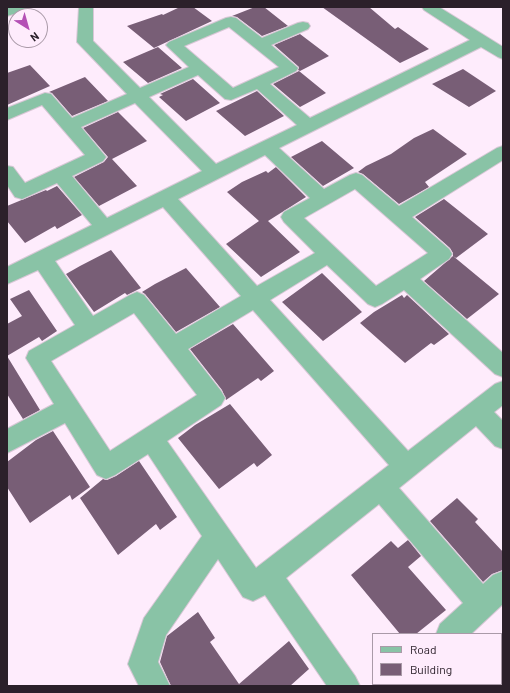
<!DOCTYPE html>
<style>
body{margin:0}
#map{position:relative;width:510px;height:693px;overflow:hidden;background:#feecfc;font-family:Barlow,sans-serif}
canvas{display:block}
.frame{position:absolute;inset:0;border:8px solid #2b202a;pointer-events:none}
.legend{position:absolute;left:372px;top:633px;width:130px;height:52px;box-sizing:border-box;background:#feecfc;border:1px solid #aa9aa8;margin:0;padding:5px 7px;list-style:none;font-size:12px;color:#2b202a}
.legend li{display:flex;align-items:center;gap:8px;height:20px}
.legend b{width:20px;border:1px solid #aa9aa8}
.north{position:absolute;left:8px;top:8px;width:40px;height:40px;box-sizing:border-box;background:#feecfc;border:1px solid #aa9aa8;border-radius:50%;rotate:143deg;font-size:11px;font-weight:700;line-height:16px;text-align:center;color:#2b202a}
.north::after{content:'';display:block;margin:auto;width:14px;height:18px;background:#b450b5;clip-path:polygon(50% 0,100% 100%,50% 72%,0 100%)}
</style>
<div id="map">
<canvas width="510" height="693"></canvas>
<div class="frame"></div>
<ul class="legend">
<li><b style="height:5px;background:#89c3a6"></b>Road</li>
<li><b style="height:11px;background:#785e76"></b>Building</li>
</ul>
<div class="north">N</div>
</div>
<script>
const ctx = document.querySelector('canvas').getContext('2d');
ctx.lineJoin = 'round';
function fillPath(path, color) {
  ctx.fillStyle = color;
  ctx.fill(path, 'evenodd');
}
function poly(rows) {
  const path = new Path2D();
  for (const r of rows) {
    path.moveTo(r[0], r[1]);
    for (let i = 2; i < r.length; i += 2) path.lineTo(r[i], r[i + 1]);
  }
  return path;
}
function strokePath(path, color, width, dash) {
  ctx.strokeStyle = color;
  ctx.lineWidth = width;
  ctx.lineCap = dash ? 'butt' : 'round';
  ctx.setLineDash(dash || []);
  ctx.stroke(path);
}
fillPath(poly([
 [180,7,193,7,212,21,154,48,127,26,162,14,163,15],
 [255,7,264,7,288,26,262,36,237,17,232,16],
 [322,7,369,7,395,29,398,27,429,49,400,63],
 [300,34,329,56,300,71,298,70,299,67,274,45],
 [158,47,182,68,148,83,123,62],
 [30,65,50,86,7,105,7,73],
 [463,69,496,91,469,107,432,84],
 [299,71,326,93,300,107,273,84],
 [85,77,108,101,72,116,52,93,49,92],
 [193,79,220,103,186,121,159,97,163,95,160,94],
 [257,91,284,116,245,136,216,111],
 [118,112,147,141,112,159,137,186,99,206,74,177,104,162,108,157,83,128],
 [433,129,467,154,425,182,429,187,399,204,363,174,358,172,366,166,391,154,414,138],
 [322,141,354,168,323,186,291,157],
 [276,167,306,197,268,221,300,252,261,277,226,244,259,221,227,192,242,182,266,171,268,173],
 [57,186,82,215,57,229,55,226,25,243,7,221,7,206,46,190,47,191],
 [444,199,488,234,456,258,453,256,453,253,450,248,415,217],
 [111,250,141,288,127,295,125,293,94,312,66,274,80,266],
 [453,256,499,294,467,319,424,281],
 [186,268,220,307,176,332,145,294,142,292,155,284],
 [322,273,362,312,323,341,282,302],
 [29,290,57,331,42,341,39,337,7,356,40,410,23,419,7,394,7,324,22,316,10,299],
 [402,295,404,298,407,295,449,334,434,345,431,343,405,363,360,323,374,312],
 [233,324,274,371,261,381,258,378,226,400,222,390,190,349],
 [230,404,272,455,257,467,254,463,219,489,178,438,195,425],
 [53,431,90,487,72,500,70,495,30,523,7,487,7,462,36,440],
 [139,461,177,517,160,530,156,524,118,555,80,498,103,479,107,480,116,476],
 [457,498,478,519,475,522,503,552,503,570,492,574,483,582,430,521],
 [408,540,421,556,408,567,446,610,416,634,400,634,351,575,391,541,398,548],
 [198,612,215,638,210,642,239,684,289,641,309,669,290,686,171,686,160,662,167,636]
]), '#785e76');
const minor = poly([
 [7,7,29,7,27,10,7,16,7,7],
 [79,7,93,7,93,41,140,88,189,67,169,48,166,45,169,42,226,18,231,17,236,18,262,38,298,23,303,22,308,23,310,26,308,29,271,45,298,68,296,71,270,84,310,118,470,40,424,10,422,7,439,7,503,47,503,59,498,57,481,47,279,148,324,189,350,175,356,173,362,175,399,206,497,148,503,146,503,160,412,217,449,249,452,254,449,259,420,279,503,353,503,377,495,374,404,290,382,304,375,307,368,304,327,265,270,300,408,451,495,384,503,381,503,405,494,412,503,421,503,449,495,446,476,426,399,488,483,584,493,575,503,571,503,604,471,634,436,634,440,624,463,603,379,504,286,578,355,676,360,686,327,686,265,595,253,601,243,597,218,559,166,635,158,662,170,686,139,686,128,664,144,618,202,536,148,454,115,475,106,479,97,475,65,423,7,453,7,429,54,404,26,358,29,351,75,325,38,270,7,284,7,267,92,225,57,183,22,199,15,197,7,185,7,166,13,167,25,183,85,155,42,105,7,120,7,108,45,93,51,94,72,118,127,94,77,42,79,7],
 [229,27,279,67,233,88,184,46,229,27],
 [198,75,225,99,231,100,257,89,297,125,216,164,149,97,198,75],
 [135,103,202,171,107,218,72,176,103,161,106,157,81,127,135,103],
 [265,155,310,198,284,212,281,217,284,222,315,253,257,286,178,199,265,155],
 [355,189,428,253,376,286,304,218,355,189],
 [163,207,241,296,176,334,144,295,137,292,130,295,93,316,55,261,163,207],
 [253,310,389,465,256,568,167,441,221,405,225,398,221,391,188,349,253,310],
 [134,313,197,395,110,451,51,361,134,313],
 [450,684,481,684,482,686,451,686,450,684]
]);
strokePath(minor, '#d8c7d6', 2);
fillPath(minor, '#89c3a6');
</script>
